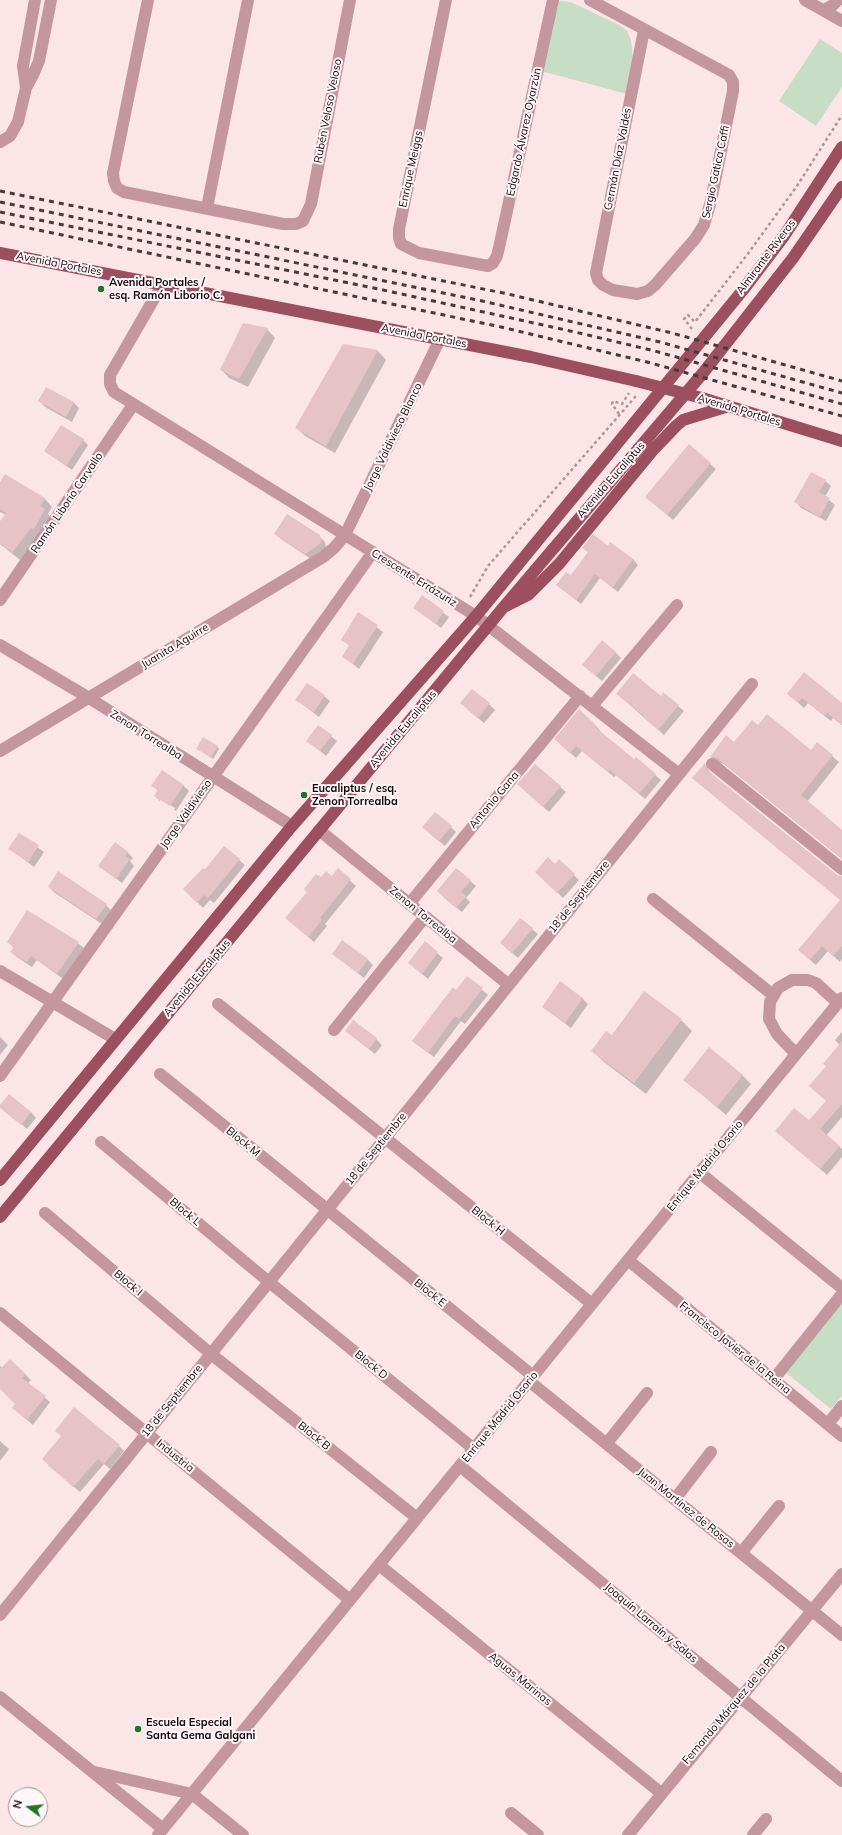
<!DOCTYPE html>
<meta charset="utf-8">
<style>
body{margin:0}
#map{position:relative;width:842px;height:1835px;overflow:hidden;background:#fbe5e7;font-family:Mulish,sans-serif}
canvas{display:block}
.north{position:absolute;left:8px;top:1787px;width:40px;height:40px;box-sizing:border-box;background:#fef6f7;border:1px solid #a09798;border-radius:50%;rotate:285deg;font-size:11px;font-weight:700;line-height:16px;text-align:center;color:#14090a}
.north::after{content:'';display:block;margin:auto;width:14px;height:18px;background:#1f7521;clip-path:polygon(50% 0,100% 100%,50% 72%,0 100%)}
</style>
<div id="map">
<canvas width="842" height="1835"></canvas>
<div class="north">N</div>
</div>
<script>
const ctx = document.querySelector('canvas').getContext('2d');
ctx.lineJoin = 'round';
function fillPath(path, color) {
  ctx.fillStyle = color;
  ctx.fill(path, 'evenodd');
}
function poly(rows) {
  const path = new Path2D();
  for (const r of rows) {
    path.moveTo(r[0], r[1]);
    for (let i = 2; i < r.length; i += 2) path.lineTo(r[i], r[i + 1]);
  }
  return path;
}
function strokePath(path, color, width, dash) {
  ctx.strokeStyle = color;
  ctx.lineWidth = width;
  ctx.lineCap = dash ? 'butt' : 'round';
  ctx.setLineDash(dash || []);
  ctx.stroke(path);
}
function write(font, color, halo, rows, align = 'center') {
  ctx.font = font + ' Mulish,sans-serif';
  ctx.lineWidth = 4;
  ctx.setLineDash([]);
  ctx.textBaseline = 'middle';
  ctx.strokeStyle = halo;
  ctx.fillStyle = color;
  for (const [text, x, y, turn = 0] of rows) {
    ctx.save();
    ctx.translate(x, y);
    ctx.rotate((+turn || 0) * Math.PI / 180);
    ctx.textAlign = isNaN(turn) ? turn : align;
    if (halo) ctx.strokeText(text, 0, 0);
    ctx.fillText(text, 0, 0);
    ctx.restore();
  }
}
fillPath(poly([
 [559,1,571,2,619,25,627,31,631,40,633,59,627,94,541,71],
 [820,39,842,53,842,87,816,126,779,101],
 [842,1303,842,1396,831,1409,785,1372]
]), '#c7ddc5');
fillPath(poly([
 [267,329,275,338,248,387,229,378,221,369],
 [344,346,378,351,386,360,335,453,305,436,297,428],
 [47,388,74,403,79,408,72,422,45,407,40,401],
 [83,440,88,445,72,470,45,451],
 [710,464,716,469,673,520,652,502],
 [5,475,45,499,52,507,48,514,52,518,20,560,0,544,0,523,6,515,0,512,0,484],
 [825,481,831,486,825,497,835,505,826,521,801,508,796,502],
 [275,534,319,536,325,542,326,548,311,559,281,539],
 [608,547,633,559,638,565,618,592,600,578,581,604,557,585,571,577],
 [422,597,449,617,441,628,415,608],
 [359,614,383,632,359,669,343,656,350,646,342,639],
 [615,652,621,658,602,681,589,670],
 [788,694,842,703,842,725,833,718,831,721,808,703,804,708],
 [324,696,330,701,319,717,297,700],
 [661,697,678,706,684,711,664,735,623,699],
 [489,704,495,710,484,723,467,709],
 [595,725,600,730,599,731,634,760,636,758,661,780,645,799,616,775,614,777,582,751,576,758,561,745],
 [318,726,337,741,326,756,308,741],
 [759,726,811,751,817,743,839,762,807,802,842,831,842,859,724,764,717,763,711,757,734,743],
 [217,746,219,749,213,759,198,749],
 [705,765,712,775,837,876,842,877,842,959,840,962,828,951,816,965,805,956,841,900,694,778],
 [153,785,183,785,189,791,176,811,174,810,175,808,160,799,160,801,155,796,158,791],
 [560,787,566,792,549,812,524,790],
 [451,827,456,832,445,846,429,833],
 [19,834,44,852,34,867,10,849],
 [127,852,133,858,130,861,134,866,122,883,99,866],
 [239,860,245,865,214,903,210,900,203,908,184,889,205,871],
 [559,861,579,880,563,898,536,872,555,865],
 [338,870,356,886,325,924,327,926,314,942,292,923,308,892,321,878,332,877],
 [470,881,476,886,466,898,470,902,462,912,443,897],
 [49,887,106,905,111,910,102,924,55,893],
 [532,929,538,934,518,958,506,948],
 [67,935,84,948,63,979,37,960,32,967,17,957,11,952,14,948,8,942],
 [425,943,443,958,428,979,409,963],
 [333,954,367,959,373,965,364,978],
 [467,977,488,995,465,1024,461,1021,434,1057,419,1046],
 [582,998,588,1004,571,1028,543,1007],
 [681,1020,692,1031,646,1094,604,1062,592,1051,612,1036],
 [842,1032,842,1117,826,1136,842,1149,842,1157,827,1175,783,1137,809,1122,827,1101,827,1067,840,1045,835,1040],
 [352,1036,376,1039,382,1045,375,1054],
 [0,1037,8,1045,0,1055],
 [742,1075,751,1084,726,1115,685,1080],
 [0,1106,31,1112,36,1118,27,1129],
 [0,1366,3,1368,25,1374,31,1380,28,1383,50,1402,33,1425,13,1408,17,1403,0,1386],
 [0,1441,9,1449,0,1461],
 [119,1446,124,1451,110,1469,104,1464,80,1492,48,1465]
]), '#0003');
fillPath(poly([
 [243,323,268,328,239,379,220,370],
 [343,344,378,350,326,446,295,428],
 [46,387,74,402,66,417,38,401],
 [61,425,84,439,66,466,44,451],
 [689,444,711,463,667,515,645,497],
 [811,472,826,480,819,492,830,498,820,517,794,502],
 [5,474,45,498,40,506,45,509,34,529,31,528,12,553,0,543,0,521,6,513,0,509,0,482],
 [287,514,320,535,321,543,305,554,274,534],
 [593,534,608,546,610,542,633,559,613,587,595,574,576,600,556,585,566,572,571,575,588,552,582,548],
 [422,595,444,611,436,624,413,608],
 [358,612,378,625,353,664,342,657,349,645,341,640],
 [602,640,616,652,596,676,582,665],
 [804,672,842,703,842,725,827,713,825,716,802,698,798,703,787,694],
 [633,673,661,696,663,692,679,705,658,730,643,717,644,716,616,694],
 [307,683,325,695,314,712,295,700],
 [472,689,490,703,478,718,460,703],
 [579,709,595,724,594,726,634,759,636,757,656,774,639,794,610,770,608,772,576,746,570,753,554,739],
 [767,714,811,750,817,742,833,755,801,795,842,830,842,859,717,758,710,757,726,735,734,742,752,720,758,725],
 [318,725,332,735,320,751,306,741],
 [203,737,218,746,211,757,196,749],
 [705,763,707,770,837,875,842,876,842,946,833,956,822,946,810,960,798,950,840,900,692,778],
 [535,764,561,786,543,807,517,784],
 [162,770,184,785,170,806,154,796,158,790,151,786],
 [435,812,452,826,439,841,422,827],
 [19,833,39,845,28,862,8,849],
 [115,842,128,852,125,856,130,859,116,879,98,866],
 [224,846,240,859,208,898,204,895,197,903,183,889,203,868,205,869],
 [548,857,555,864,559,859,575,874,557,893,535,872],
 [338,868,351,879,320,918,322,920,308,937,285,918,307,892,304,889,316,874,321,877,326,871,332,876],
 [456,868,471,880,461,892,466,896,456,908,437,891],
 [58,871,107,904,96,919,48,887],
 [27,910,79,942,57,974,31,956,27,962,10,952,14,947,7,942],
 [520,918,533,928,512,953,500,943],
 [342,940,368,959,358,973,332,954],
 [425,941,438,952,422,974,408,963],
 [467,976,483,988,459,1019,455,1016,428,1053,412,1041,453,987,456,990],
 [560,981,583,998,565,1023,542,1007],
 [644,991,682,1019,634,1083,591,1051,606,1031,612,1035],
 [353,1020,377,1038,369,1049,345,1031],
 [842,1041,842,1104,820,1129,840,1146,820,1169,775,1131,794,1108,809,1120,826,1101,809,1086,826,1066,823,1064],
 [709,1047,743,1075,717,1107,683,1080],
 [9,1094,31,1112,21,1125,0,1108,0,1105],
 [10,1359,26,1374,22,1378,46,1396,27,1420,12,1408,15,1404,0,1389,0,1369],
 [74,1407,120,1445,104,1464,98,1459,73,1487,42,1459,61,1436,55,1431]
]), '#e6c3c7');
strokePath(poly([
 [692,329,684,319,688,315,695,322,747,255,797,186,842,115],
 [619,414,612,404,613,401,622,404,629,393],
 [470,597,488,566,636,396]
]), '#aa9899', 2.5, [3, 3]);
strokePath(poly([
 [148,0,113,173,114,181,117,188,124,192,283,224,296,224,303,221,311,204,350,0],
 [446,0,399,229,399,238,401,244,419,253,488,266,493,263,497,256,500,243,553,0],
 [590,0,729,75,733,82,733,91,711,201,704,225,695,239,655,285,648,291,637,294,613,290,603,285,598,280,596,273,644,30],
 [805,0,842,21],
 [824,10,833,5,838,0],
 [26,88,23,66,35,0],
 [0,142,10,136,18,122,26,88,33,75,39,61,51,0],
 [207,208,248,0],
 [162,285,110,375,110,384,114,392,476,616,679,774],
 [0,600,133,405],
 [0,645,89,698,292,826],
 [592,706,677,605],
 [0,751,323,557,334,548,345,535,440,339],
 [712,764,842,869],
 [319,830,509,985],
 [653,899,773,995],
 [409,904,580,696],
 [0,971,115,1039],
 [218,1004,592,1304],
 [334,1030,425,917],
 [796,1054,777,1034,769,1019,770,1002,778,988,792,980,808,980,816,983,838,1003],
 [160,1074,533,1376],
 [0,1076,373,552],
 [101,1142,269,1282,474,1449],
 [700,1173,842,1288],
 [45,1213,211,1354,417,1518],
 [628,1260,842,1436],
 [0,1313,350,1600],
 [773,1380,842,1294],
 [529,1381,842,1635],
 [828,1424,842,1406],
 [607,1443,647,1393],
 [460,1466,842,1781],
 [675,1499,711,1452],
 [741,1553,779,1506],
 [379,1565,661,1793],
 [0,1615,752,684],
 [0,1697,163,1829],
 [95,1772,192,1794,243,1835],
 [511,1813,538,1835],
 [158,1835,842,998],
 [628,1835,842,1574],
 [753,1835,766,1819]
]), '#c4979e', 12);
strokePath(poly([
 [0,253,531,357,636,381],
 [702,398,842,441],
 [504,607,528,595,559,564,654,449,676,426,683,420,729,406],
 [0,1180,292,826,476,616,743,290,784,236,842,147],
 [0,1217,502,609,703,373,793,258,842,187]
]), '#9c4f5e', 12);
strokePath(poly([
 [0,191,508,294,672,333,842,381],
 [0,202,482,301,660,342,842,393],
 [0,212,374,288,575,332,655,351,842,404],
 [0,222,501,327,647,362,842,416]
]), '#473a3b', 3, [5, 5]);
strokePath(poly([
 [636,381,702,398]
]), '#9c4f5e', 12);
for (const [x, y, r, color] of [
 [101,289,4,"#1f7521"],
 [304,795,4,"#1f7521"],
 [138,1729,4,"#1f7521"]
]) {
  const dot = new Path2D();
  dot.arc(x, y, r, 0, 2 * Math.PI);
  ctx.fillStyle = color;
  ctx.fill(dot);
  strokePath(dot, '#fef6f7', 1.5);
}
write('11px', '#14090a', '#fef6f7', [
 ["Rubén Veloso Veloso",328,111,-79],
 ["Edgardo Álvarez Oyarzún",524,132,-78],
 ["Germán Díaz Valdés",618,159,-79],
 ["Enrique Meiggs",411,169,-78],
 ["Sergio Gatica Caffi",716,172,-78],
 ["Almirante Riveros",766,257,-53],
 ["Avenida Portales",59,264,11],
 ["Avenida Portales",424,336,11],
 ["Avenida Portales",739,410,17],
 ["Jorge Valdivieso Blanco",393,437,-64],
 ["Avenida Eucaliptus",611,480,-49],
 ["Ramón Liborio Carvallo",67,503,-56],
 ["Crescente Errázuriz",414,578,32],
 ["Juanita Aguirre",175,646,-31],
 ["Avenida Eucaliptus",403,729,-50],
 ["Zenon Torrealba",146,735,32],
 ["Antonio Gana",494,800,-50],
 ["Jorge Valdivieso",186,814,-55],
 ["18 de Septiembre",579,897,-51],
 ["Zenon Torrealba",423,915,39],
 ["Avenida Eucaliptus",197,978,-50],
 ["Block M",243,1142,39],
 ["18 de Septiembre",376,1149,-51],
 ["Enrique Madrid Osorio",705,1166,-51],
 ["Block L",185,1212,40],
 ["Block H",488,1221,39],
 ["Block I",128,1283,40],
 ["Block E",430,1293,39],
 ["Francisco Javier de la Reina",735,1348,39],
 ["Block D",371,1365,39],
 ["18 de Septiembre",172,1401,-51],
 ["Enrique Madrid Osorio",500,1417,-51],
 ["Block B",314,1436,39],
 ["Industria",175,1456,39],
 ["Juan Martínez de Rosas",686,1508,39],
 ["Joaquín Larraín y Salas",651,1623,40],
 ["Aguas Marinas",520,1679,39],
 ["Fernando Márquez de la Plata",734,1704,-50]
]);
write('bold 11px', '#14090a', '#fef6f7', [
 ["Avenida Portales /",109,283],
 ["esq. Ramón Liborio C.",109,296],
 ["Eucaliptus / esq.",312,789],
 ["Zenon Torrealba",312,802],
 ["Escuela Especial",146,1723],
 ["Santa Gema Galgani",146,1736]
], 'left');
</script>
